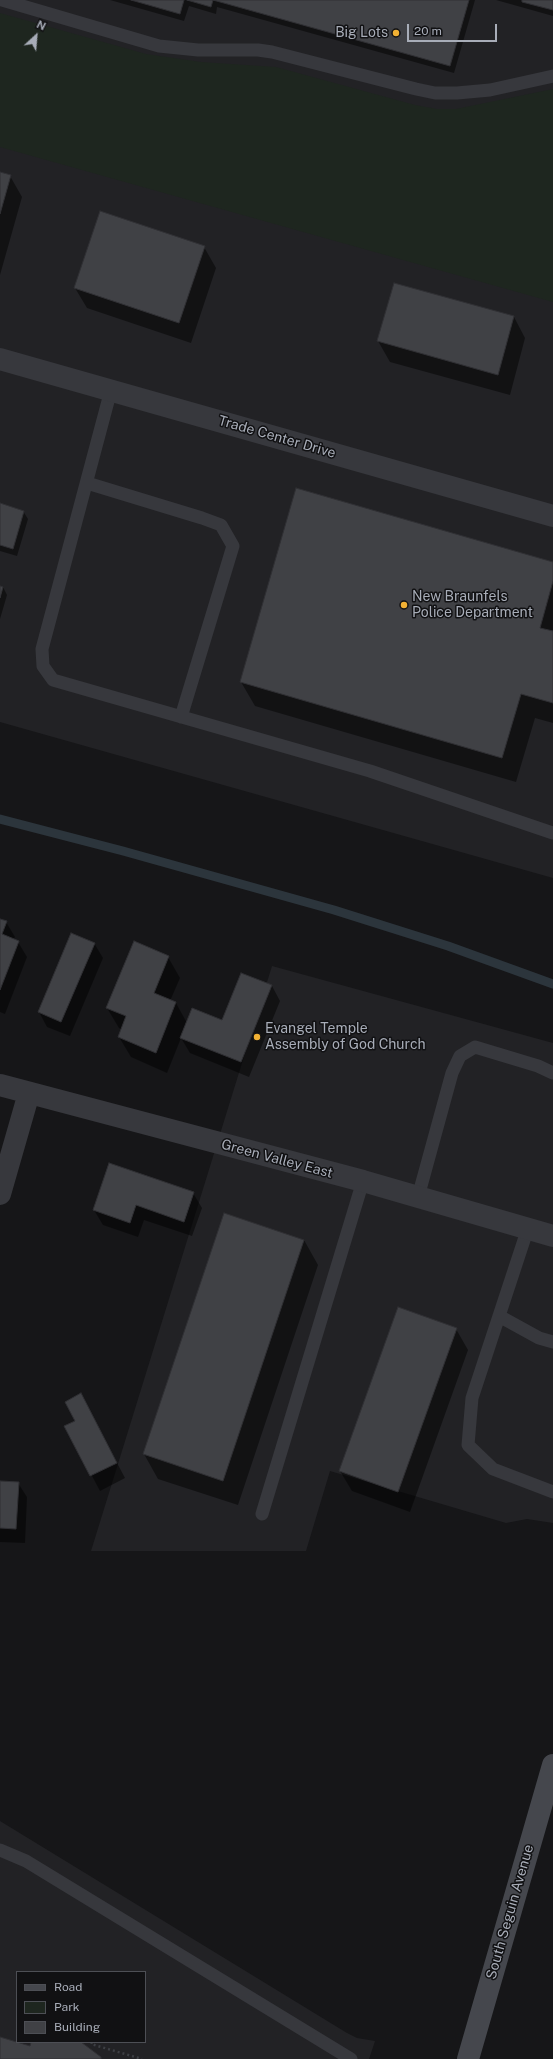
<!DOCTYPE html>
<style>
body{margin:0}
#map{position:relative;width:553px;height:2059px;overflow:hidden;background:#161618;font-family:"Public Sans",sans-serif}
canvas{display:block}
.legend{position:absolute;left:16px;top:1971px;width:130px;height:72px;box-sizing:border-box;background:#111113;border:1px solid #4d4f55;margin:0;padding:5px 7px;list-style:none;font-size:12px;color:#a8adb8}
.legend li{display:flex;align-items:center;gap:8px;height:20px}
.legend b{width:20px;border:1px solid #4d4f55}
.north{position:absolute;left:16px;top:16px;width:40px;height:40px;-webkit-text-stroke:3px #111113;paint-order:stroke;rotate:26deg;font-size:11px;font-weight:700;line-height:16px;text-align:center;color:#a8adb8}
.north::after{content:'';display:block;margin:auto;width:14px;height:18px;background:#a8adb8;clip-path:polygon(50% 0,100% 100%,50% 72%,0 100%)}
.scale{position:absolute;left:407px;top:24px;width:90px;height:18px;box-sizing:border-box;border:2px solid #a8adb8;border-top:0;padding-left:5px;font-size:12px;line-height:14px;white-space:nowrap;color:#a8adb8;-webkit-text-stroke:3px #111113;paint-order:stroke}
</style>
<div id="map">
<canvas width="553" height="2059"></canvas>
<ul class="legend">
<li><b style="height:5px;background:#45474d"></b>Road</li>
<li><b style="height:11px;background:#1e261f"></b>Park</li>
<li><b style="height:11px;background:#404145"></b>Building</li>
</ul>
<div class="north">N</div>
<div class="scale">20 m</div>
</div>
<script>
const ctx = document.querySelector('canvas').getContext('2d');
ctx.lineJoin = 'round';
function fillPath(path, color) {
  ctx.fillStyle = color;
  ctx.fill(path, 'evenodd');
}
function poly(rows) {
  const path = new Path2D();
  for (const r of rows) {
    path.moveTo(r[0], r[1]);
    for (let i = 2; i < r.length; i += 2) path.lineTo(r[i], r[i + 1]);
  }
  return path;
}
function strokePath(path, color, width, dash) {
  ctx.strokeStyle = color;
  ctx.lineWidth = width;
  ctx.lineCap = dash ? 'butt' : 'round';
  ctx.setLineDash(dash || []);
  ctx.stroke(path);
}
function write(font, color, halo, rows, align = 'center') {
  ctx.font = font + ' "Public Sans",sans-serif';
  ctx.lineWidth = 3;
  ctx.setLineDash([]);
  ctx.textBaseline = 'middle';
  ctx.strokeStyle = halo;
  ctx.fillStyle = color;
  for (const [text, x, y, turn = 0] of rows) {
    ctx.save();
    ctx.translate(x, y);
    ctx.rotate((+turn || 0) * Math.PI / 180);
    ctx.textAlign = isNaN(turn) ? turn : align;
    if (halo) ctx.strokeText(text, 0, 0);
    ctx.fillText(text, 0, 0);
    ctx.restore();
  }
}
fillPath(poly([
 [0,0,553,0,553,878,0,722],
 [272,966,553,1043,553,1523,527,1519,506,1523,330,1471,306,1551,91,1551],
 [0,1821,347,2033,357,2038,375,2041,369,2059,0,2059],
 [17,1972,145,1972,145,2042,17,2042]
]), '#222225');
fillPath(poly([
 [0,13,146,54,201,62,276,67,415,105,437,109,456,109,553,89,553,302,0,147]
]), '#1e261f');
fillPath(poly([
 [110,0,475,0,454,73,217,7,216,14,189,6,184,21],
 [496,0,553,0,553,16],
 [0,173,10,176,22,197,0,275],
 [204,247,216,268,191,343,87,308,75,288],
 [514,317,525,338,510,395,390,362,378,341],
 [0,504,23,511,28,519,17,556,0,551],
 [553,563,553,723,535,718,516,782,255,706,241,682],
 [0,587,3,587,7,595,0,619],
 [0,920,6,922,15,937,13,940,18,942,27,957,5,1014,0,1012],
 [94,943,103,958,70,1036,47,1027,39,1012],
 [168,957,180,978,170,1001,176,1003,187,1023,223,1021,242,974,272,986,280,1001,249,1077,190,1053,181,1038,167,1073,131,1057,119,1037,122,1030,119,1028,107,1008],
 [193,1193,202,1208,192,1236,144,1220,138,1237,103,1225,94,1210],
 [304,1240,318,1265,238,1505,158,1479,144,1454],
 [456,1329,468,1350,410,1512,352,1491,340,1471],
 [89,1410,125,1478,100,1491,66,1427,77,1422],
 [0,1482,18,1483,27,1497,25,1543,0,1542]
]), '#0007');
strokePath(poly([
 [0,819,123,851,334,910,448,946,553,984]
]), '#2c353c', 9);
const building = poly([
 [131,0,184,0,180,14,131,0],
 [187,0,213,0,211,7,187,0],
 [213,0,469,0,450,66,213,0],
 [522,0,553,0,553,10,522,2,522,0],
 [0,172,11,175,0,214,0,172],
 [100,211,205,246,179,323,74,288,100,211],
 [394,283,514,316,498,375,377,341,394,283],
 [296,488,553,562,553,581,540,628,553,631,553,703,521,694,502,758,240,682,296,488],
 [0,503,24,511,13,549,0,545,0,503],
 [0,586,3,587,0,598,0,586],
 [0,919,7,921,2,934,19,941,0,990,0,919],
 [71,933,95,943,61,1022,38,1012,71,933],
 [134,941,169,956,154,993,176,1002,156,1053,118,1037,126,1016,106,1008,134,941],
 [241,973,272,985,241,1062,180,1038,192,1008,222,1020,241,973],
 [109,1163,194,1192,184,1222,136,1205,130,1223,93,1210,109,1163],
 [224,1213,304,1240,223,1481,143,1454,224,1213],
 [398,1307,457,1328,398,1492,339,1471,398,1307],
 [81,1393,117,1463,90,1476,64,1426,75,1421,65,1402,81,1393],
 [0,1481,19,1482,16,1529,0,1528,0,1481],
 [0,2037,30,2046,31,2042,81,2042,101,2057,101,2059,0,2059,0,2037]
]);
fillPath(building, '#404145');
strokePath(building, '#303034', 1);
strokePath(poly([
 [92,2042,91,2044,142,2059]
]), '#3d3f44', 2.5, [2, 3]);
strokePath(poly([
 [2,0,159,46,198,50,258,50,272,52,416,89,435,93,457,93,490,90,553,76],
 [111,390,42,649,43,666,53,680,370,771,553,833],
 [87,483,202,518,221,525,233,546,181,717],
 [418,1197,452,1073,460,1056,475,1047,538,1066,553,1073],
 [528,1228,472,1398,468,1445,493,1469,553,1492],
 [499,1316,539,1338,553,1342],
 [262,1514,363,1181],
 [0,1850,26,1861,351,2059]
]), '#37383d', 13);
strokePath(poly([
 [0,359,553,516],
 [0,1085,363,1181,553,1236],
 [0,1194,29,1093]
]), '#37383d', 22);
strokePath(poly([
 [468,2059,553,1765]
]), '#45474d', 22);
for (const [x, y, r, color] of [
 [396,33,4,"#f2b134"],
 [404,605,4,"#f2b134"],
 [257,1037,4,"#f2b134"]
]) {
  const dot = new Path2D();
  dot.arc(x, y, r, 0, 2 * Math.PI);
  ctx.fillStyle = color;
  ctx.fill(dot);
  strokePath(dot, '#111113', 1.5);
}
write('14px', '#a8adb8', '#111113', [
 ["Big Lots",388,33,"right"],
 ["New Braunfels",412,597],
 ["Police Department",412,613],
 ["Evangel Temple",265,1029],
 ["Assembly of God Church",265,1045]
], 'left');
write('14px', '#a8adb8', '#111113', [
 ["Trade Center Drive",277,437,16],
 ["Green Valley East",277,1159,15],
 ["South Seguin Avenue",510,1912,-74]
]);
</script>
